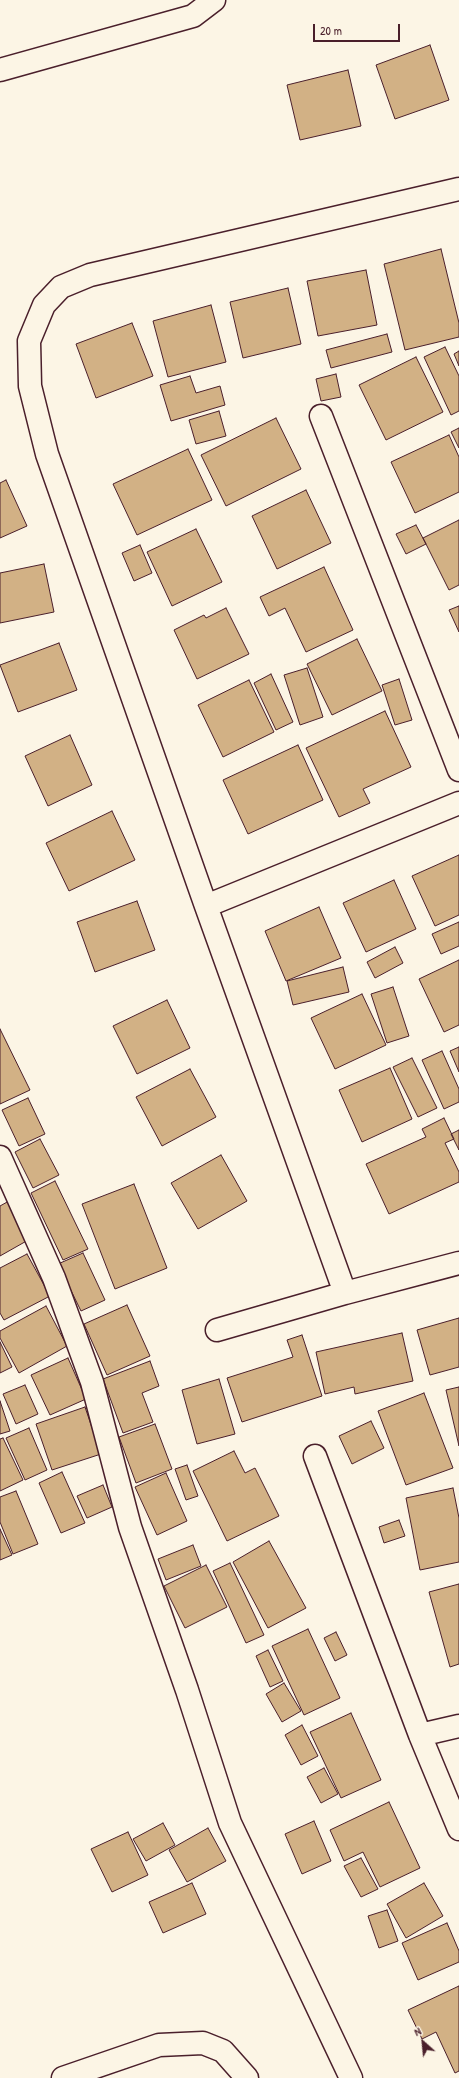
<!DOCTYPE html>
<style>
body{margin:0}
#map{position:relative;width:459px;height:2078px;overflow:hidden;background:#fcf5e5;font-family:"Patrick Hand",sans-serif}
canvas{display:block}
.north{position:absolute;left:403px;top:2022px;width:40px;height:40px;-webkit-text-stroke:3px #fcf5e5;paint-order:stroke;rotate:333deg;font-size:11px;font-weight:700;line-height:16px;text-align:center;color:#4a1f2b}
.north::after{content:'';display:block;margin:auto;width:14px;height:18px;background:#4a1f2b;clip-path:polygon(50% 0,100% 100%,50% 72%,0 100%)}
.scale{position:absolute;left:313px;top:24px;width:87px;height:18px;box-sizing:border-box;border:2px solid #4a1f2b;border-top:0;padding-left:5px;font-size:12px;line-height:14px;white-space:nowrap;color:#4a1f2b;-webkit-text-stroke:3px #fcf5e5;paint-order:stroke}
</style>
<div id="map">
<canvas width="459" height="2078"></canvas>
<div class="north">N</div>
<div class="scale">20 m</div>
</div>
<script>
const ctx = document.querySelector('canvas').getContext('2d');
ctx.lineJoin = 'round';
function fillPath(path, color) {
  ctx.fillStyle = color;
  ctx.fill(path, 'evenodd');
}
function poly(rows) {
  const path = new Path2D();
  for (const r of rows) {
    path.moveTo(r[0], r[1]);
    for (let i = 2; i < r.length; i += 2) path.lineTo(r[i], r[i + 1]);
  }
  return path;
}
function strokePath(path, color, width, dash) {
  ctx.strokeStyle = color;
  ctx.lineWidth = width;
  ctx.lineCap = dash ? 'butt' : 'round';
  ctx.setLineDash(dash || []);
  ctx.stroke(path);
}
const building = poly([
 [430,45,449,100,395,119,376,65,430,45],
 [348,70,361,126,300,140,287,85,348,70],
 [441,249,459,323,459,337,405,350,384,264,441,249],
 [366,270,377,325,318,336,307,281,366,270],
 [288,288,301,344,243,358,230,302,288,288],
 [211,305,226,362,168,377,153,321,211,305],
 [132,323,153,376,96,398,76,344,132,323],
 [387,334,392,352,331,368,326,350,387,334],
 [445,347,459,376,459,411,451,415,424,357,445,347],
 [459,351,459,366,454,354,459,351],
 [416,357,443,412,386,440,359,385,416,357],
 [336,374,341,397,321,401,316,379,336,374],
 [190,376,196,393,220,386,225,405,171,421,160,385,190,376],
 [219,411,226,436,196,444,189,420,219,411],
 [276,418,301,469,226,506,201,455,276,418],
 [459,428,459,448,451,432,459,428],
 [449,435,459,457,459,492,415,513,391,462,449,435],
 [188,449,212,500,137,535,113,484,188,449],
 [6,480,27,526,0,538,0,483,6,480],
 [306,490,331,543,277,569,252,516,306,490],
 [459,520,459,585,449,590,423,538,459,520],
 [416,525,426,544,406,554,396,534,416,525],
 [196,529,222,582,172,606,147,552,196,529],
 [140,545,152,573,134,581,122,553,140,545],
 [44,564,54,612,0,623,0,573,44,564],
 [324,567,353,630,306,652,285,608,269,616,260,597,324,567],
 [459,606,459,632,449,610,459,606],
 [226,608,249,654,197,679,174,630,204,615,206,618,226,608],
 [357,639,382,691,332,715,307,664,357,639],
 [59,643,77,690,18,712,0,665,59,643],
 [307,668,323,717,300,725,284,675,307,668],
 [271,674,293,722,276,730,254,683,271,674],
 [399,679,412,720,395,725,382,685,399,679],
 [249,680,274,732,223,757,198,705,249,680],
 [385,711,411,767,363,789,370,803,339,817,306,748,385,711],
 [70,735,92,785,48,806,25,756,70,735],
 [298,745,323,800,248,834,223,780,298,745],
 [112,811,135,860,69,891,46,843,112,811],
 [459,855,459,915,435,926,412,876,459,855],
 [394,880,416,929,366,952,343,903,394,880],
 [137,901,155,950,95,972,77,922,137,901],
 [319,907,341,958,286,981,265,931,319,907],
 [459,922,459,946,441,954,432,934,459,922],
 [395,947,403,963,375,978,367,962,395,947],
 [459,960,459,1025,444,1032,419,979,459,960],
 [343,967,349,992,293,1005,287,981,343,967],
 [393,987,409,1036,387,1043,371,994,393,987],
 [362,994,386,1045,335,1069,311,1018,362,994],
 [167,1000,190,1048,137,1074,113,1026,167,1000],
 [0,1029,30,1090,0,1104,0,1029],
 [459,1047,459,1072,450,1051,459,1047],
 [442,1051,459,1089,459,1102,444,1109,422,1060,442,1051],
 [412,1058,437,1108,418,1117,393,1067,412,1058],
 [390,1068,412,1119,362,1142,339,1090,390,1068],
 [190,1069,216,1117,162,1146,136,1097,190,1069],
 [28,1098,45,1134,19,1146,2,1110,28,1098],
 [444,1118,454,1139,445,1143,459,1172,459,1182,389,1214,366,1164,426,1137,422,1129,444,1118],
 [459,1130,459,1150,451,1134,459,1130],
 [40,1139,59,1175,33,1188,15,1152,40,1139],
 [221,1155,247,1201,198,1229,171,1183,221,1155],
 [55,1181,88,1249,63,1260,31,1193,55,1181],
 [134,1184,167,1268,115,1289,82,1204,134,1184],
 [9,1201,30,1239,0,1256,0,1206,9,1201],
 [83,1253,105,1300,81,1311,58,1264,83,1253],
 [27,1254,50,1296,4,1320,0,1313,0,1268,27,1254],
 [127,1305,150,1356,107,1375,84,1324,127,1305],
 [46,1306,67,1346,19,1373,0,1338,0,1331,46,1306],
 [459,1318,459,1367,430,1375,417,1330,459,1318],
 [402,1333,413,1381,355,1394,354,1387,325,1394,316,1352,402,1333],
 [302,1335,322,1396,242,1422,227,1378,293,1357,287,1340,302,1335],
 [0,1342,12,1367,0,1373,0,1342],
 [68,1358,86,1399,50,1415,31,1375,68,1358],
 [150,1361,159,1386,142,1393,153,1422,123,1433,103,1379,150,1361],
 [219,1379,235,1434,197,1444,182,1390,219,1379],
 [25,1385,38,1414,16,1424,3,1394,25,1385],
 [459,1387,459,1446,446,1390,459,1387],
 [424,1393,453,1468,406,1485,378,1411,424,1393],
 [0,1401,10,1431,0,1434,0,1401],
 [85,1407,101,1454,52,1470,36,1424,85,1407],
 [371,1421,384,1448,352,1464,339,1436,371,1421],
 [155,1424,172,1469,136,1483,119,1437,155,1424],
 [29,1428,47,1470,25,1480,6,1438,29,1428],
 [3,1438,23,1480,0,1491,0,1439,3,1438],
 [234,1451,245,1473,255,1468,279,1516,227,1541,193,1471,234,1451],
 [187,1465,198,1496,186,1500,175,1469,187,1465],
 [62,1472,85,1523,61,1533,39,1483,62,1472],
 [166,1473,187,1521,157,1535,135,1487,166,1473],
 [103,1485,112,1507,87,1518,77,1496,103,1485],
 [453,1488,459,1518,459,1562,420,1570,406,1498,453,1488],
 [16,1491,38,1544,13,1554,0,1522,0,1497,16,1491],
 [399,1520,405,1536,384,1543,379,1527,399,1520],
 [0,1529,12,1555,0,1560,0,1529],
 [269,1541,306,1608,268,1628,233,1562,269,1541],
 [193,1545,201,1566,166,1580,158,1559,193,1545],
 [230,1563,264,1635,246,1643,213,1571,230,1563],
 [206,1565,227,1607,185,1628,164,1586,206,1565],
 [459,1584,459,1664,450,1667,429,1592,459,1584],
 [308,1629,340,1698,304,1715,272,1646,308,1629],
 [336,1632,347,1655,335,1661,324,1638,336,1632],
 [268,1650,283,1681,270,1687,256,1656,268,1650],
 [284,1683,301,1711,282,1722,266,1694,284,1683],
 [351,1713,381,1780,341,1798,310,1732,351,1713],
 [302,1725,318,1756,301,1765,285,1735,302,1725],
 [324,1768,338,1794,321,1803,307,1777,324,1768],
 [389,1802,420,1868,380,1887,363,1852,344,1861,330,1830,389,1802],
 [314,1821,331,1861,302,1874,285,1834,314,1821],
 [163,1823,175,1845,146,1861,133,1839,163,1823],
 [208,1828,226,1861,187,1882,169,1850,208,1828],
 [128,1832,148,1875,112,1892,91,1849,128,1832],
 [361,1858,378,1889,361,1897,344,1866,361,1858],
 [192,1883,206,1914,163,1933,149,1902,192,1883],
 [424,1883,443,1916,406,1938,387,1904,424,1883],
 [387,1910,398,1941,379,1948,368,1916,387,1910],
 [447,1923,459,1951,459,1962,418,1980,402,1943,447,1923],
 [459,1986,459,2071,455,2073,436,2032,422,2039,408,2010,459,1986]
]);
fillPath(building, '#d2b185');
strokePath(building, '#4a1f2b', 1);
const street = poly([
 [0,70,193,16,214,0],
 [321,416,459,770],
 [206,906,459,803],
 [0,1157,54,1278,92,1382,130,1527,187,1690,230,1823,351,2078],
 [345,1293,206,906,47,454,30,386,29,341,44,305,61,287,90,275,459,189],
 [217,1330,345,1293,459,1263],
 [315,1456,420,1735,459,1829],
 [420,1735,459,1726],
 [63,2078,159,2045,203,2043,223,2051,247,2078]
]);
strokePath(street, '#4a1f2b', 25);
strokePath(street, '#fcf5e5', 22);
</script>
